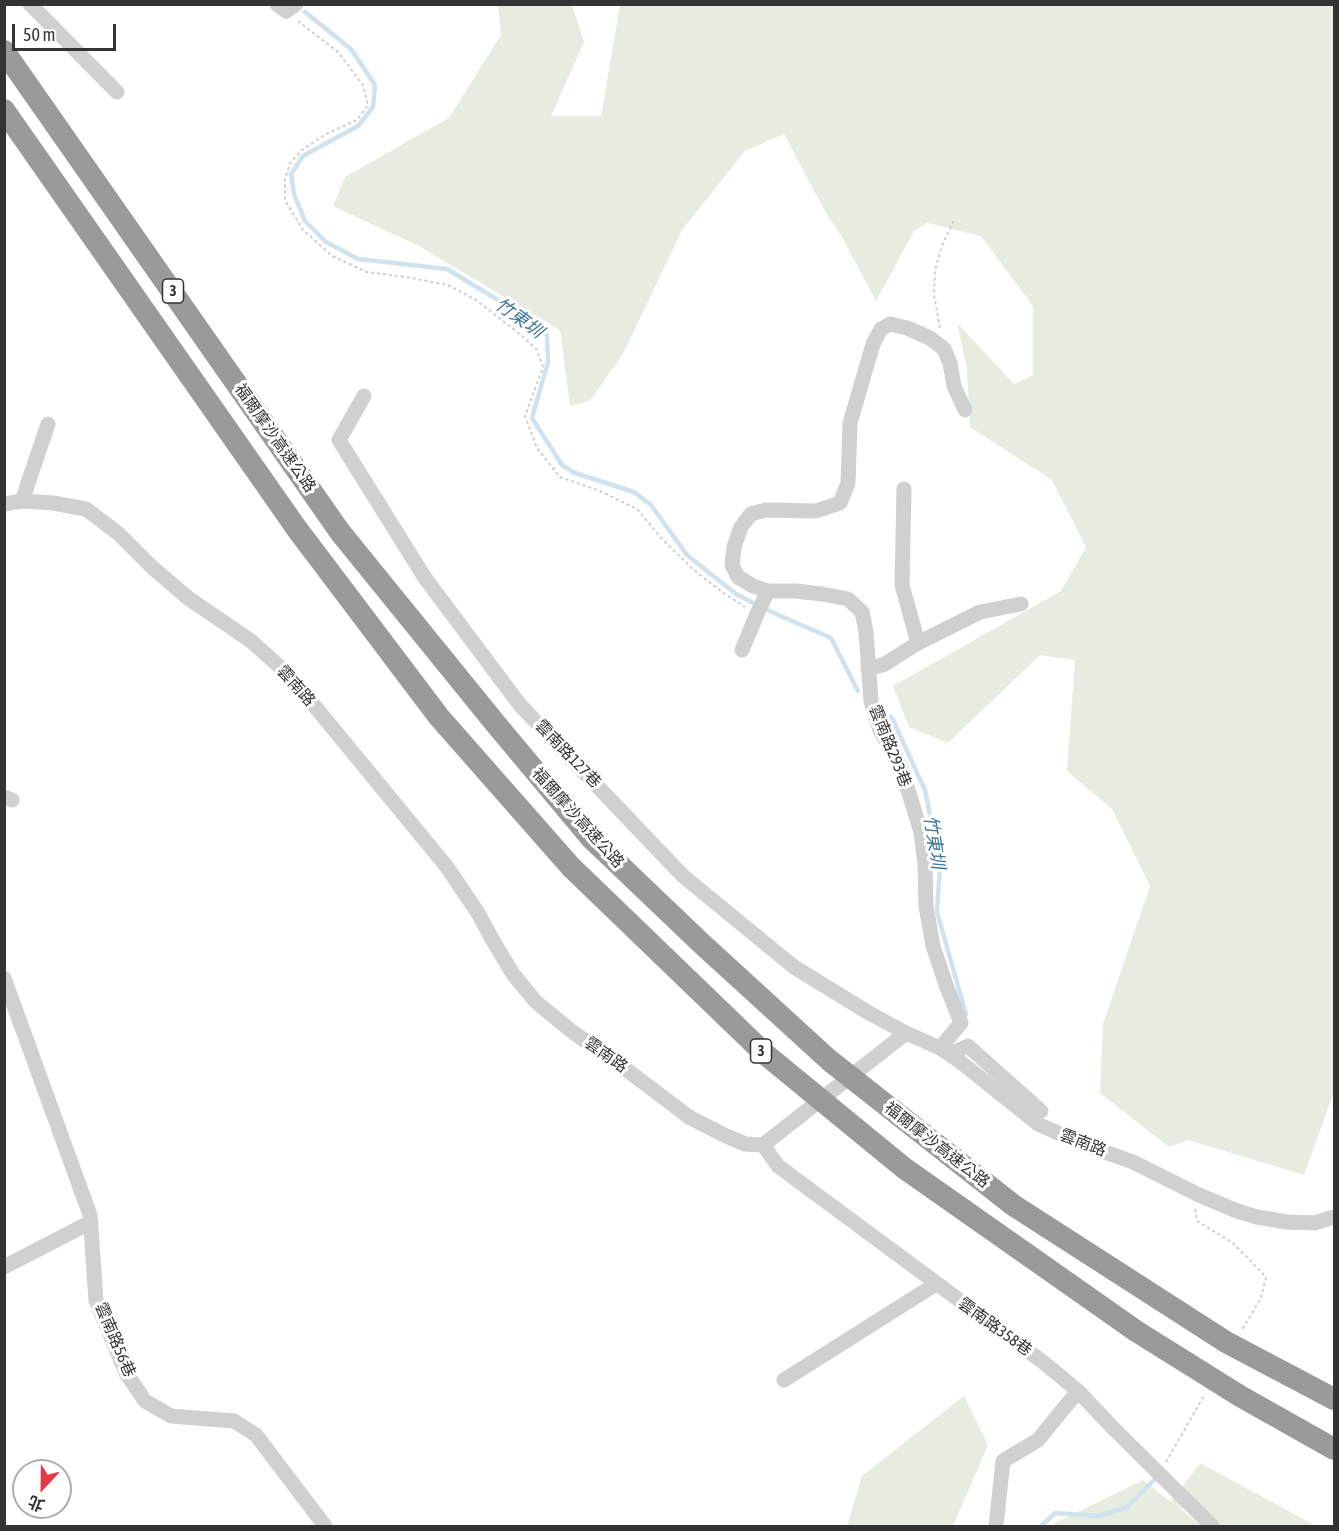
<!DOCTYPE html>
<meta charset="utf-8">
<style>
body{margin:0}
#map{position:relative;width:1339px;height:1531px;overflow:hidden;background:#fff;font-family:"Asap Condensed","Noto Sans TC",sans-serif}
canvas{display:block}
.frame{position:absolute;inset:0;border:6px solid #333;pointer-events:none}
.north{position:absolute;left:12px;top:1459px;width:60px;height:60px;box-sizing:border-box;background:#fff;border:2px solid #adadad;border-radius:50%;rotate:202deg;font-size:16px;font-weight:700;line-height:24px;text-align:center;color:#333}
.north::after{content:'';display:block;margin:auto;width:21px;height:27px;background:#e63946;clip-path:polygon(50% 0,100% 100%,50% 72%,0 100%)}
.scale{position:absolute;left:12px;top:24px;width:104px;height:27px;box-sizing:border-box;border:3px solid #333;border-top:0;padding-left:8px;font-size:18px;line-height:21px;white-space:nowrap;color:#333;-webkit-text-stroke:4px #fff;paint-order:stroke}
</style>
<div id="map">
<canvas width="1339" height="1531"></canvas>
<div class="frame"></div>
<div class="north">北</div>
<div class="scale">50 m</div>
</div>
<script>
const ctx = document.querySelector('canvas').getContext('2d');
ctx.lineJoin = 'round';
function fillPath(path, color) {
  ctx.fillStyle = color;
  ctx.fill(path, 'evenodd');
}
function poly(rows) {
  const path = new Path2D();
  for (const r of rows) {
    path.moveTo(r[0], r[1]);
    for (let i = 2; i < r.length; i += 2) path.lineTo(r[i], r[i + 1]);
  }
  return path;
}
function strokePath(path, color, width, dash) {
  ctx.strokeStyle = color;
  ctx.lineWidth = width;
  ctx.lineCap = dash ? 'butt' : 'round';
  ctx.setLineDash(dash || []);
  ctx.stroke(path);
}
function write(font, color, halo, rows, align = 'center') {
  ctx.font = font + ' "Asap Condensed","Noto Sans TC",sans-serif';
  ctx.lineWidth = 6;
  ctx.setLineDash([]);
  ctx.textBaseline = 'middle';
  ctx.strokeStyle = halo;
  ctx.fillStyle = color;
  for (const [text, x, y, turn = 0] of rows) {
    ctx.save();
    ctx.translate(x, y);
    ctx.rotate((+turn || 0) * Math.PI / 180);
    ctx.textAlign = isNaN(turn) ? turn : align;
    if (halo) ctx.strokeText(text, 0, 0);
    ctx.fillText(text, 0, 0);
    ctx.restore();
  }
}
fillPath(poly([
 [498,5,572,5,584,42,551,116,601,116,620,5,1334,5,1334,1092,1304,1175,1188,1140,1169,1147,1100,1093,1103,1024,1150,886,1112,809,1067,771,1075,660,1040,655,948,743,909,727,893,686,1061,591,1086,547,1052,480,970,427,967,369,957,323,1014,384,1033,375,1033,306,981,236,927,223,914,231,876,301,843,239,826,213,784,134,745,151,682,230,623,354,590,401,570,406,560,330,419,246,333,206,345,177,449,118,501,35],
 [964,1396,988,1445,953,1526,847,1526,862,1476],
 [1200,1463,1316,1526,1213,1526,1175,1504,1201,1526,1053,1526,1055,1523,1143,1480,1171,1502]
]), '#e6ecdf');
strokePath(poly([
 [305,12,351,49,375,85,373,107,358,126,303,156,291,174,294,194,305,221,326,242,358,259,447,269,511,308,547,335,548,362,532,418,562,465,575,473,634,492,651,505,687,555,736,594,765,609,831,638,858,691],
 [884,713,892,718,925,790,940,865,937,912,966,1014],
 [1041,1526,1055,1513,1098,1516,1127,1507,1157,1477]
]), '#cfe2ee', 4.5);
strokePath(poly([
 [298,21,338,52,363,85,368,105,357,120,328,133,302,150,290,163,285,180,285,200,303,230,332,256,367,272,406,277,448,285,476,300,521,335,537,350,543,367,525,416,537,448,560,477,600,491,637,509,663,540,694,570,722,592,745,607],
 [940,328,934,295,935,270,942,246,954,220],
 [1195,1209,1197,1221,1233,1243,1266,1277,1261,1298,1242,1330],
 [1166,1462,1205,1394]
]), '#cdcdcd', 2, [3, 3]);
strokePath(poly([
 [30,4,117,92],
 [277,4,286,11,296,4],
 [364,396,339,440,425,578,520,705,683,876,794,967,869,1013,906,1033,940,1048,958,1060,1038,1124,1085,1145,1133,1162,1199,1195,1237,1211,1257,1217,1287,1222,1314,1223,1334,1217],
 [904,489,902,585,918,643],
 [22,501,48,424],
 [4,504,22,501,53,503,86,509,119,534,152,567,188,598,251,641,289,675,447,867,478,913,492,939,513,974,536,1002,574,1033,627,1070,689,1117,724,1135,745,1144,763,1145,906,1033],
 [768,591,753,586,738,577,732,565,734,547,741,527,751,514,766,510,816,511,840,503,848,483,850,423,873,344,881,329,890,324,907,328,930,338,944,349,950,363,954,386,965,410],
 [742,650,757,614,768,591,796,591,822,594,848,599,862,612,866,632,871,701,880,730,901,767,921,832,925,864,926,906,933,946,946,985,961,1023,940,1048],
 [868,669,885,664,918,643,980,612,1021,604],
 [4,797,12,800],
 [4,978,90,1215,96,1300,126,1373,145,1401,171,1416,234,1421,256,1435,325,1526],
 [950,1054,968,1046,1041,1111],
 [763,1145,778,1166,1043,1362,1078,1391,1112,1427,1212,1526],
 [4,1267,91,1222],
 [784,1380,936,1284],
 [996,1526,1003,1461,1038,1440,1078,1391]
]), '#d0d0d0', 15);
strokePath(poly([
 [4,51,340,532,495,723,591,838,701,943,829,1060,1013,1205,1226,1342,1334,1399],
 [4,110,297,529,439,717,571,867,765,1054,904,1168,1136,1331,1240,1396,1334,1449]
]), '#9a9a9a', 22);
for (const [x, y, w] of [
 [173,291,21],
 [761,1051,21]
]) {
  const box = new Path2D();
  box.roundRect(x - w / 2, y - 12, w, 24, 4.5);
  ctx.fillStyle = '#fff';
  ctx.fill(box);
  strokePath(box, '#333', 1.5);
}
write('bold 15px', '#333', null, [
 ["3",173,291],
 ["3",761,1051]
]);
write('16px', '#333', '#fff', [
 ["福爾摩沙高速公路",275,438,55],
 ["雲南路",296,686,48],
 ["雲南路293巷",890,746,68],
 ["雲南路127巷",568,754,46],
 ["福爾摩沙高速公路",578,818,48],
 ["雲南路",606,1055,35],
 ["雲南路",1083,1143,21],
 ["福爾摩沙高速公路",937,1145,38],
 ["雲南路358巷",995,1327,36],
 ["雲南路56巷",115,1340,67]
]);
write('italic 18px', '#3f7597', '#fff', [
 ["竹東圳",519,318,36],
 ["竹東圳",934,842,81]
]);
</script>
